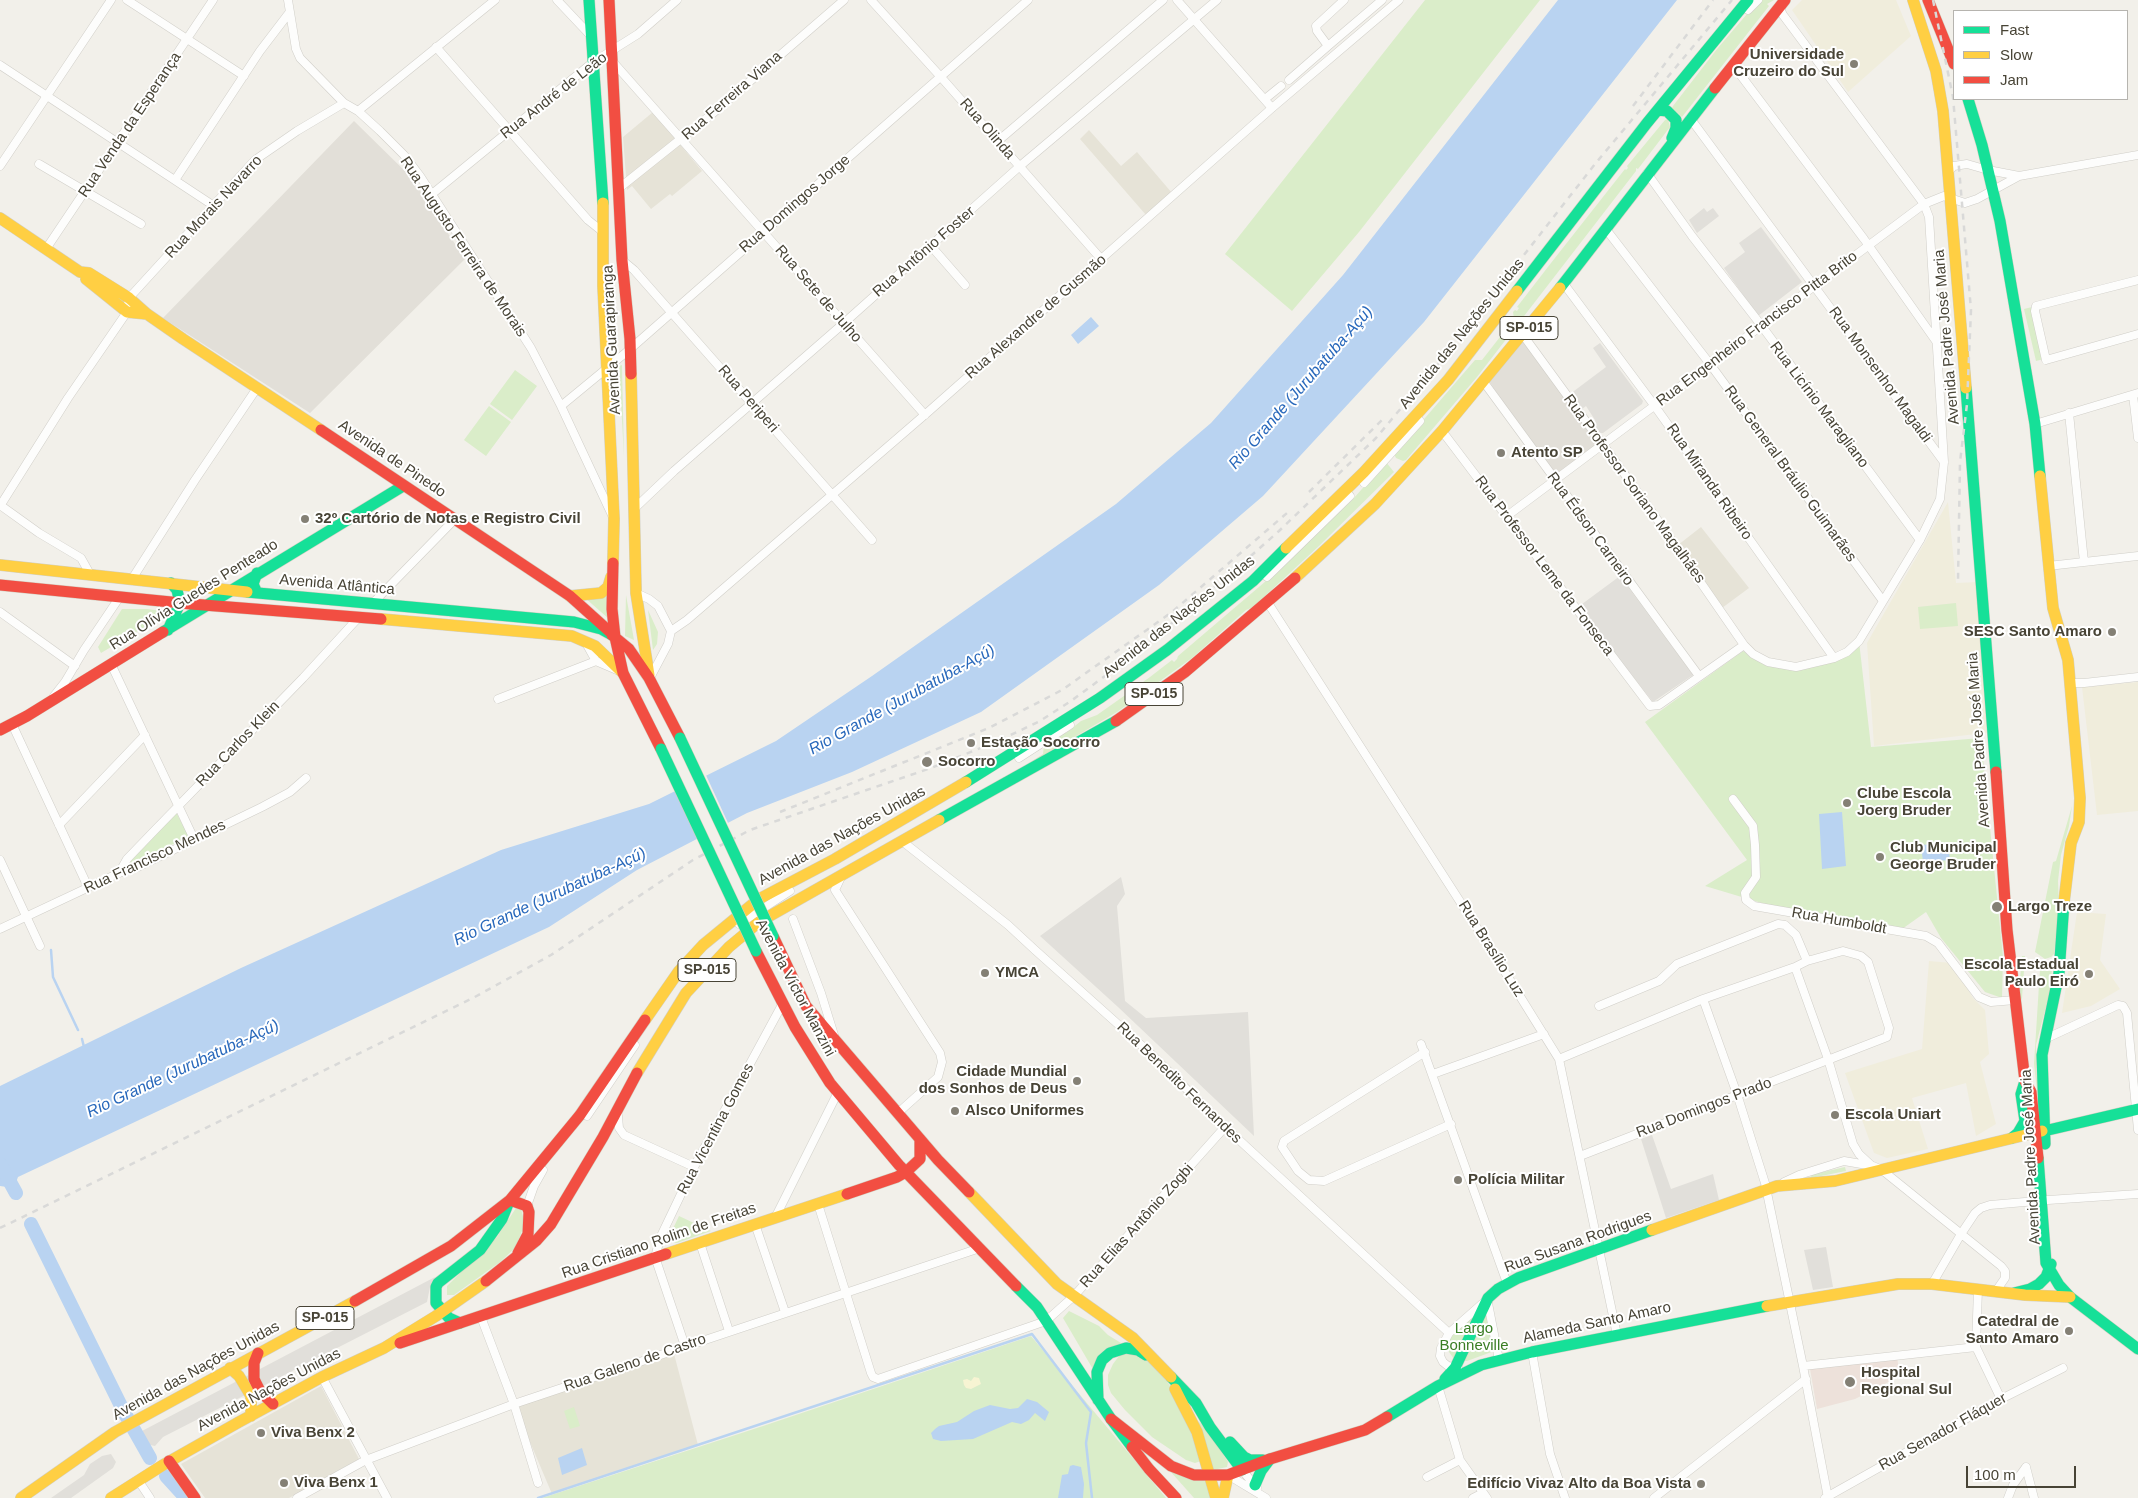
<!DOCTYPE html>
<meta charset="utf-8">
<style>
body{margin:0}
#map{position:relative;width:2138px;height:1498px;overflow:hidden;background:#f2f0ea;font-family:Arial,sans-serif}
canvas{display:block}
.legend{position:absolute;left:1953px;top:10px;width:175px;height:90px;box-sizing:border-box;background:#fff;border:1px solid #b6b4af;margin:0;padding:6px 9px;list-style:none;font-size:15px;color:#484436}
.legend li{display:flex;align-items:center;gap:10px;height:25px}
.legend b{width:25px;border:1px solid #b6b4af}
.scale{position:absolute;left:1966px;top:1466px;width:110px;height:22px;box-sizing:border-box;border:2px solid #484436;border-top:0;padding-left:6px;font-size:15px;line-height:18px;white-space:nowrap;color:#484436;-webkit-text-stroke:4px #fff;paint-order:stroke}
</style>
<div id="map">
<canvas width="2138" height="1498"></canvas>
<ul class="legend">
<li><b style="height:6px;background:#16e098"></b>Fast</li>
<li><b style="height:6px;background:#ffcf43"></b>Slow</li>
<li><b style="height:6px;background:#f24e42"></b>Jam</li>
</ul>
<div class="scale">100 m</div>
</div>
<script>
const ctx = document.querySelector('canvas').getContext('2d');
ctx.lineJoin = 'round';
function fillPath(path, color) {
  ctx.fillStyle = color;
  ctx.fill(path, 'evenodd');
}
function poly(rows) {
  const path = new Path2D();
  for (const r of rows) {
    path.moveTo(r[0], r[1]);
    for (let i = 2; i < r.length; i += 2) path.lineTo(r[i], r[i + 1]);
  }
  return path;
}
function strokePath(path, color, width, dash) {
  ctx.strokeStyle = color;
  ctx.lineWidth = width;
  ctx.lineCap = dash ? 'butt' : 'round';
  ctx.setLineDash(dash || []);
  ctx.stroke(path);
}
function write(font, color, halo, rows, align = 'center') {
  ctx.font = font + ' Arial,sans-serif';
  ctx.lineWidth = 4;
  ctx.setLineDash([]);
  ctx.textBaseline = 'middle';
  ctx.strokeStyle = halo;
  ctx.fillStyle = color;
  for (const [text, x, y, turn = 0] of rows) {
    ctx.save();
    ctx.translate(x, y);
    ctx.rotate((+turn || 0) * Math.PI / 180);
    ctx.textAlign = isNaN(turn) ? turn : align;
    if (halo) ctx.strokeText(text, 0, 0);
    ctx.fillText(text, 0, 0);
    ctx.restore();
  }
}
fillPath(poly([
 [653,112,702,171,672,196,670,194,651,209,632,186,627,190,623,137],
 [1089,130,1121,166,1137,152,1172,193,1146,215,1080,139],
 [1701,527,1749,588,1722,608,1678,545],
 [673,1350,698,1445,552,1494,514,1404],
 [321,1386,359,1459,289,1498,205,1498,181,1464]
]), '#e6e3d7');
fillPath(poly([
 [354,121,410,176,465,259,310,413,163,318],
 [1523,335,1602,444,1555,481,1487,378]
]), '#e2dfd8');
fillPath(poly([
 [1802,0,1896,0,1911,36,1848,92,1792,10],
 [1948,502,1956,583,1978,582,1993,732,1874,746,1867,643],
 [2138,682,2138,811,2097,815,2082,687],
 [2077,912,2106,914,2100,960,2120,989,2091,1006,2062,1013],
 [1929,961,1952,963,1973,998,1985,1010,1989,1054,1980,1062,1996,1124,1976,1136,1966,1083,1912,1098,1928,1149,1887,1158,1874,1153,1845,1073,1922,1049]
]), '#f0eddc');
fillPath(poly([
 [1897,1357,1900,1376,1855,1399,1817,1409,1810,1369]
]), '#ede1da');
fillPath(poly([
 [1425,0,1540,0,1359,232,1292,311,1225,254],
 [1759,0,1774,0,1767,4,1769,6,1682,117,1672,108,1673,106,1717,49],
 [1668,119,1670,127,1638,169,1636,168,1636,171,1477,377,1406,460,1403,461,1396,458,1394,454,1475,360,1482,360,1514,319,1513,312,1515,310,1517,311,1519,308,1517,307,1551,263,1625,169,1626,170,1628,168,1627,166,1665,120],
 [2032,307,2044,359,2036,361,2024,309],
 [622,365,624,457,619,366],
 [515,370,537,386,512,420,490,404],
 [489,406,511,422,486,456,464,440],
 [1386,462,1394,472,1319,546,1253,607,1246,610,1192,658,1117,712,1015,772,1043,754,1044,745,1056,738,1057,739,1059,738,1058,736,1065,732,1066,733,1081,721,1097,715,1131,691,1132,693,1137,689,1136,687,1150,677,1172,660,1174,662,1177,659,1178,656,1273,575,1353,499],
 [609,587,609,619,584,597],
 [626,595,634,640,625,636],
 [1956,603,1958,626,1920,629,1918,607],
 [122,609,147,609,170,612,101,653,98,647],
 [648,610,658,632,657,644,653,650],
 [1859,641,1871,747,1981,738,2003,957,2002,998,1985,992,1941,938,1926,912,1895,934,1795,913,1705,886,1747,860,1645,722,1743,651,1768,662,1796,667,1819,663],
 [2072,806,2069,826,2061,855,2058,881,2059,908,2054,954,2051,957,2045,959,2035,952,2053,862,2056,861],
 [176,812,189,837,128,864],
 [2022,956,2025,956,2022,998,2018,1005],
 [2040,969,2052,969,2050,991,2036,1045,2036,1071,2041,1117,2040,1118,2034,1064],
 [1845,1167,1846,1171,1811,1178,1810,1175],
 [516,1208,521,1209,525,1224,515,1248,500,1262,454,1295,447,1295,447,1286,497,1237],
 [679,1216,711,1231,677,1243,671,1242,669,1237],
 [1485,1303,1497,1350,1467,1361,1454,1359,1449,1352,1448,1343,1451,1332],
 [1069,1311,1099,1326,1108,1335,1121,1343,1094,1371,1063,1318],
 [1031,1336,1166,1498,542,1498,763,1426],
 [1128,1353,1139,1356,1151,1362,1160,1371,1174,1392,1192,1430,1201,1461,1195,1463,1186,1460,1152,1437,1125,1410,1111,1393,1108,1385,1108,1375,1113,1364,1119,1356],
 [574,1407,580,1426,570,1429,564,1411],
 [1198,1421,1207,1429,1228,1462,1227,1467,1213,1470],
 [1162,1462,1205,1479,1211,1498,1194,1498]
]), '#daedc9');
fillPath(poly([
 [974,1377,979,1378,981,1384,971,1389,966,1388,964,1385,963,1380,967,1379,971,1381]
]), '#f7f4d3');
fillPath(poly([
 [1704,208,1707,212,1713,208,1719,216,1697,233,1689,220],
 [1761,227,1802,282,1758,316,1724,268,1745,252,1739,243],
 [1600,343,1643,401,1642,404,1603,433,1600,433,1591,423,1595,420,1586,406,1581,410,1570,394,1606,367,1593,348],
 [1620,576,1693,675,1653,702,1578,607],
 [1121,877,1125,894,1117,906,1125,1001,1146,1018,1248,1012,1254,1136,1118,1007,1040,936],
 [1652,1135,1671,1189,1713,1174,1719,1200,1666,1218,1641,1139],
 [1826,1247,1833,1287,1813,1290,1804,1250],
 [435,1277,430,1287,427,1302,163,1437,155,1446,150,1445,142,1431],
 [111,1454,116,1462,113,1468,71,1498,51,1498,84,1475,90,1464,102,1456]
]), '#e1dfda');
fillPath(poly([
 [1558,0,1677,0,1424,322,1263,496,1159,585,981,712,852,772,747,813,637,870,549,927,18,1177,14,1188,0,1186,0,1086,241,968,501,850,649,804,776,741,872,676,1116,504,1211,423,1343,275],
 [1091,317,1099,326,1078,344,1071,335],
 [1842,812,1846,866,1822,869,1819,814],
 [1948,843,1950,860,1923,862,1921,845],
 [1027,1399,1037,1402,1049,1412,1045,1421,1035,1413,1029,1420,1021,1424,1012,1422,973,1439,941,1441,933,1439,931,1433,935,1429,939,1426,957,1422,974,1411,990,1405,1010,1409,1018,1408],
 [582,1448,587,1465,562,1475,558,1458],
 [1073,1465,1081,1467,1084,1484,1083,1498,1058,1498,1062,1475,1068,1474,1070,1466]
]), '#b9d3f1');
fillPath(poly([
 [705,773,729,825,700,840,675,788]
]), '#f2f0ea');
strokePath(poly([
 [51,950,53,977,78,1030],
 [82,1039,84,1047],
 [538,1498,1032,1334,1091,1412,1086,1443,1092,1498]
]), '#b9d3f1', 2.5);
strokePath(poly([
 [0,1164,16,1193],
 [31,1224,124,1412,150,1458],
 [166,1476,186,1498]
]), '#b9d3f1', 14);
const street = poly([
 [127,0,244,76],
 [288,0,296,49,300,58,344,103,358,111,380,131,404,155,420,176,531,348,561,406,612,515],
 [557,0,590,35],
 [871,0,940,76,1102,260],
 [1177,0,1272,108],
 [1748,10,1758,0],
 [1328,46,1382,0],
 [436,47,588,220,603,232],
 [613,62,925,415],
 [0,65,214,206],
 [1733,65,1864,239,1938,344],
 [1289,80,1328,46,1317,31,1316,26,1344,0],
 [1265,99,1281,86],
 [358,111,495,0],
 [1690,118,1944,462],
 [998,141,1163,0],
 [39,164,141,224],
 [0,166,111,0],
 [1948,172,1954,166,1967,164,1988,170,2019,176],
 [1647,173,1692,236,1761,325,1920,540],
 [175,180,260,51,289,13],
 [618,189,712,114,844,0],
 [432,194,592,63,638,34,677,0],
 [1605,228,1710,364,1883,601],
 [931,246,965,285],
 [46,249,213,0],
 [622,260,634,270,872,540],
 [2138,280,2036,306,2035,311,2046,360,2138,334],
 [1564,284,1654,405,1834,658],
 [1523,335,1650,509,1744,645],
 [1483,381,1699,676],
 [2133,395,2138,438],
 [561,406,629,350,1028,0],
 [2069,413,2084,562],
 [2035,424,2138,393],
 [1442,431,1650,706,1659,705,1744,645,1753,654,1768,662,1796,667,1834,658,1847,652,1859,641,1920,540,1940,499,1944,462,1929,217,1924,204,1783,15,1779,6],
 [1364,483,1420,421],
 [0,505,39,533,81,558,90,574],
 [0,506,68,398,127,312,129,298,255,160,297,131,344,103],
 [635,508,674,471,844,323,1020,166,1217,0],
 [1507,516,1924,204,1944,196,1965,203,1977,199,2019,176,2138,155],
 [2048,566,2138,556],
 [1267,577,1350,496],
 [132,579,195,480,257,388],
 [636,593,649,599,658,606,671,631,668,644,650,678],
 [1268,603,1495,956,1559,1059,1617,1335],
 [372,604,455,519],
 [0,612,75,666],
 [671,631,687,620,928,412,1272,108,1399,0],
 [586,643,596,661,617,670],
 [111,664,194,839],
 [2070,683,2084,683,2138,677],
 [54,696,65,682,84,650,119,598],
 [498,699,596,661],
 [12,724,88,887],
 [1019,758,1070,725],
 [1733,799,1753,826,1755,845,1756,877,1745,893,1746,900,1754,906,1926,936,1938,943,1979,997,1991,1002,2015,1000],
 [59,825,145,735],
 [902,841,1008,925,1035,950,1149,1052,1225,1127,1449,1333],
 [0,860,40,946],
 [119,873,127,859,152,833,303,678,359,617],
 [841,877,835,890,940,1053,942,1062,938,1077,899,1112],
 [793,919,821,993,834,1035],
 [739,924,790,891],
 [0,929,119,873,138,867,262,807,290,792,306,778],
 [1795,967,1828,1059,1853,1144,1859,1154,1872,1166],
 [1703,999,1737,1094,1765,1183,1803,1366,1828,1498],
 [1599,1006,1659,981,1677,964,1778,924,1785,925,1796,935,1807,961],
 [2045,1039,2118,1005,2123,1006,2127,1013,2138,1130],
 [1421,1044,1507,1283],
 [1425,1052,1284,1141,1282,1147,1298,1171,1309,1180,1324,1181,1451,1124],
 [1559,1059,1703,999,1795,967,1807,961,1843,951,1861,956,1868,962,1889,1028,1887,1037,1580,1156],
 [1433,1074,1544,1034],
 [587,1116,635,1045],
 [618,1116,619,1128,624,1135,694,1167],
 [1784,1182,1799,1175,1844,1161,1873,1166,1882,1170,2001,1266,2005,1271,2005,1278,1996,1291],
 [818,1204,871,1373,873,1377,878,1379,1046,1321,1074,1296,1225,1127],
 [527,1206,534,1186,543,1170],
 [775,1218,838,1092],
 [755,1224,785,1312],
 [700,1243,729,1331],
 [1932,1284,1961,1234,1975,1213,1981,1208,1990,1205,2048,1200,2138,1194],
 [1978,1289,1976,1347,2001,1399],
 [1488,1303,1499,1360],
 [481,1317,514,1404,538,1483],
 [685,1346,655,1257,661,1236,694,1167,783,1003],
 [1532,1352,1550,1454,1565,1498],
 [1803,1366,1976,1347],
 [1458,1368,1448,1366,1443,1362,1440,1356,1441,1348,1449,1333,1483,1303],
 [322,1377,387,1498],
 [1438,1386,1460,1460,1487,1498],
 [2026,1467,2034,1498],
 [1242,1470,1257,1488],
 [1228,1475,1266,1498],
 [1427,1477,1460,1460],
 [138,1480,150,1498],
 [297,1498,366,1460,514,1404,980,1248],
 [1473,1498,1483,1493],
 [1654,1498,1806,1379],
 [1825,1498,2001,1399,2063,1368],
 [2008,1498,2013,1485,2026,1467]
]);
const fast = poly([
 [589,0,603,203],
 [1968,99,1982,145,2000,221,2035,424,2040,476],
 [1658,110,1667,111,1676,120,1676,128,1672,138],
 [1560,288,1715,88],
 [1517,291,1647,123,1748,0],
 [1966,388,1996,772],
 [257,573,253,584,257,593],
 [247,592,574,622,601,629,612,635],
 [168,630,180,603,177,590,171,583],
 [163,632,403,486],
 [966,782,1100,698,1167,650,1253,581,1286,548],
 [939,820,1116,721],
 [2044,1131,2138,1109],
 [2012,1138,2018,1133,2025,1121,2021,1094,2025,1081],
 [2045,1144,2042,1055,2059,973,2064,902],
 [2038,1158,2046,1263,2059,1285,2070,1297,2138,1349],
 [1016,1286,1037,1307,1111,1419,1132,1447],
 [2014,1293,2030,1289,2039,1284,2046,1277,2051,1264],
 [460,1323,449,1318,436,1303,436,1287,438,1283,480,1250,502,1219,508,1204],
 [1171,1377,1196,1403,1210,1427,1242,1470],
 [1445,1379,1455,1368,1488,1298,1498,1289,1518,1278,1652,1230],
 [1098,1400,1097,1372,1102,1360,1110,1353,1126,1348,1138,1350,1146,1355],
 [1387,1417,1438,1386,1481,1365,1532,1352,1767,1306],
 [1230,1442,1244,1457,1250,1460,1263,1460],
 [1255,1485,1261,1471,1270,1459]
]);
const slow = poly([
 [1913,0,1936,71,1943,111,1966,388],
 [603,203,603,286,614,519,613,563],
 [0,218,80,272,89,273,129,298,147,314,183,339,321,430],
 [86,279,127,312,147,314],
 [631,374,636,593,649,675],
 [2040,476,2053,608,2068,660,2080,798,2079,822,2071,843,2064,902],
 [1286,548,1364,472,1448,380,1517,291],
 [0,565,247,592],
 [1295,578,1375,504,1442,431,1560,288],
 [570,596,601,593,608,587,611,577],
 [381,619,572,636,595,646,623,673],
 [645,1020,679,971,703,945,759,899,835,859,966,782],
 [637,1073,686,993,729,947,759,922,939,820],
 [969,1192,1057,1284,1133,1338,1171,1377],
 [1652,1230,1777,1186,1835,1181,2042,1131],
 [666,1254,847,1194],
 [1767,1306,1898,1284,1932,1284,2025,1295,2070,1297],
 [230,1368,239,1376,251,1396,251,1416],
 [1175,1389,1197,1432,1216,1498],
 [21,1498,115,1432,355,1301],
 [111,1498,163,1465,239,1422,322,1377,384,1348,436,1316,486,1281],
 [1223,1498,1228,1475]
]);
const jam = poly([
 [609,0,622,260,630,339,631,374],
 [1928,0,1954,64],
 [1715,88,1785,0],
 [321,430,570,596,610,632],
 [613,563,612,609,615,637,623,673,661,749],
 [0,585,191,604,381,619],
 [612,635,629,649,649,678,680,738],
 [1116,721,1185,672,1295,578],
 [0,730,27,716,163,632],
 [1996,772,2007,930,2025,1081,2031,1092,2038,1158],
 [773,936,806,1006,938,1160,969,1192],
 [756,951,795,1027,830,1083,899,1165,1016,1286],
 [847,1194,897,1177,906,1172,920,1159,920,1139],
 [510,1200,527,1206,529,1212,528,1234,518,1253],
 [486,1281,536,1241,551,1224,603,1137,637,1073],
 [355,1301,451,1246,510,1200,580,1115,645,1020],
 [400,1343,666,1254],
 [258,1353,254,1363,254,1379,260,1391,273,1404],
 [1111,1419,1171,1466,1194,1475,1228,1475,1270,1459,1365,1430,1387,1417],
 [1132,1447,1149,1469,1176,1498],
 [169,1461,195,1498]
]);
strokePath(street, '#d0cec8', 9);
strokePath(fast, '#d2cfc1', 12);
strokePath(slow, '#d2cfc1', 12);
strokePath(jam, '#d2cfc1', 12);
strokePath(street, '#fdfdfc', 8);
strokePath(fast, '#16e098', 11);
strokePath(slow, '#ffcf43', 11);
strokePath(jam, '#f24e42', 11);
strokePath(poly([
 [1933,0,1953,97,1971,310,1967,404,1960,462,1958,581],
 [1633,106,1713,0],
 [1309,492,1382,420],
 [780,812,989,728,1062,690,1172,612,1287,513],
 [0,1228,473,998,551,955,693,860,750,830,931,768,998,741,1040,721,1071,701,1139,651,1244,562,1279,531,1376,438,1449,351,1595,164,1732,0]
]), '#d9d9d8', 2.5, [6, 6]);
const fastBridge = poly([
 [680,738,773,936],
 [661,749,756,951]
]);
strokePath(fastBridge, '#d5d0b7', 12, []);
strokePath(fastBridge, '#16e098', 11);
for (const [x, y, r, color] of [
 [1854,64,5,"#848075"],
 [1501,453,5,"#848075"],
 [305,519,5,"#848075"],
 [2112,632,5,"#848075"],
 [971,743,5,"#848075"],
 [927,762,6,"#848075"],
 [1847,803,5,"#848075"],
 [1880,857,5,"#848075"],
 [1997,907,6,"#848075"],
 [985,973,5,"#848075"],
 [2089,974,5,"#848075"],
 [1077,1081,5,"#848075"],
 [955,1111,5,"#848075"],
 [1835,1115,5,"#848075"],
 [1458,1180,5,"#848075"],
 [2069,1331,5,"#848075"],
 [1850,1382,6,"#848075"],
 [261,1433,5,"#848075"],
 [284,1483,5,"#848075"],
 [1701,1484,5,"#848075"]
]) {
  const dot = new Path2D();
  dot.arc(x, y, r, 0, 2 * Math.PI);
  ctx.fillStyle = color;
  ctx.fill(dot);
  strokePath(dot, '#fff', 2);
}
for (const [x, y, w] of [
 [1529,328,58],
 [1154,694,58],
 [707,970,58],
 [325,1318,58]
]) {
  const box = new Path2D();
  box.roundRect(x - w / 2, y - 11.5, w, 23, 4);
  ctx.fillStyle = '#fff';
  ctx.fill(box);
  strokePath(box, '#484436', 1);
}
write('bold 14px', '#484436', null, [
 ["SP-015",1529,328],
 ["SP-015",1154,694],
 ["SP-015",707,970],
 ["SP-015",325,1318]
]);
write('bold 15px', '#484436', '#fff', [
 ["Universidade",1844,55,"right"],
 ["Cruzeiro do Sul",1844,72,"right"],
 ["Atento SP",1511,453],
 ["32º Cartório de Notas e Registro Civil",315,519],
 ["SESC Santo Amaro",2102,632,"right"],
 ["Estação Socorro",981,743],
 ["Socorro",938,762],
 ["Clube Escola",1857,794],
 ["Joerg Bruder",1857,811],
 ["Club Municipal",1890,848],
 ["George Bruder",1890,865],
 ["Largo Treze",2008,907],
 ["Escola Estadual",2079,965,"right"],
 ["Paulo Eiró",2079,982,"right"],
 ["YMCA",995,973],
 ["Cidade Mundial",1067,1072,"right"],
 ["dos Sonhos de Deus",1067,1089,"right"],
 ["Alsco Uniformes",965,1111],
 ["Escola Uniart",1845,1115],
 ["Polícia Militar",1468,1180],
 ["Catedral de",2059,1322,"right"],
 ["Santo Amaro",2059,1339,"right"],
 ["Hospital",1861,1373],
 ["Regional Sul",1861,1390],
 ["Viva Benx 2",271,1433],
 ["Viva Benx 1",294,1483],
 ["Edifício Vivaz Alto da Boa Vista",1691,1484,"right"]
], 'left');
write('15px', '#484436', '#fff', [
 ["Rua André de Leão",554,96,-38],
 ["Rua Ferreira Viana",732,96,-41],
 ["Rua Venda da Esperança",130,125,-56],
 ["Rua Olinda",987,129,49],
 ["Rua Domingos Jorge",795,204,-41],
 ["Rua Morais Navarro",214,207,-47],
 ["Rua Augusto Ferreira de Morais",463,247,56],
 ["Rua Antônio Foster",924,252,-41],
 ["Rua Sete de Julho",818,294,49],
 ["Rua Alexandre de Gusmão",1036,317,-41],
 ["Rua Engenheiro Francisco Pitta Brito",1757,329,-37],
 ["Avenida das Nações Unidas",1462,334,-51],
 ["Avenida Padre José Maria",1947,337,-95],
 ["Avenida Guarapiranga",612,340,-93],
 ["Rua Monsenhor Magaldi",1880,375,54],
 ["Rua Periperi",748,399,49],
 ["Rua Licínio Maragliano",1819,405,53],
 ["Avenida de Pinedo",392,459,34],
 ["Rua General Bráulio Guimarães",1790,474,54],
 ["Rua Miranda Ribeiro",1709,482,55],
 ["Rua Professor Soriano Magalhães",1634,489,54],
 ["Rua Édson Carneiro",1590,529,54],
 ["Rua Professor Leme da Fonseca",1544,566,53],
 ["Avenida Atlântica",337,585,5],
 ["Rua Olívia Guedes Penteado",194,595,-32],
 ["Avenida das Nações Unidas",1179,617,-38],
 ["Avenida Padre José Maria",1979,740,-94],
 ["Rua Carlos Klein",238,744,-46],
 ["Avenida das Nações Unidas",842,836,-29],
 ["Rua Francisco Mendes",155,857,-25],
 ["Rua Humboldt",1839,921,10],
 ["Rua Brasílio Luz",1491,949,58],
 ["Avenida Víctor Manzini",795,988,62],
 ["Rua Benedito Fernandes",1179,1083,44],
 ["Rua Domingos Prado",1704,1108,-21],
 ["Rua Vicentina Gomes",716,1129,-62],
 ["Avenida Padre José Maria",2031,1157,-93],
 ["Rua Elias Antônio Zogbi",1137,1226,-48],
 ["Rua Cristiano Rolim de Freitas",659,1241,-19],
 ["Rua Susana Rodrigues",1578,1242,-20],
 ["Alameda Santo Amaro",1597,1323,-12],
 ["Rua Galeno de Castro",635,1363,-19],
 ["Avenida das Nações Unidas",196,1371,-29],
 ["Avenida Nações Unidas",269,1390,-28],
 ["Rua Senador Fláquer",1943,1432,-29]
]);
write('15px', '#3a7e25', '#fff', [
 ["Largo",1474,1329],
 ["Bonneville",1474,1346]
]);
write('italic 16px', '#2868bb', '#fff', [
 ["Rio Grande (Jurubatuba-Açú)",1301,388,-49],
 ["Rio Grande (Jurubatuba-Açú)",902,700,-29],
 ["Rio Grande (Jurubatuba-Açú)",550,897,-25],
 ["Rio Grande (Jurubatuba-Açú)",183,1069,-25]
]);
</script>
